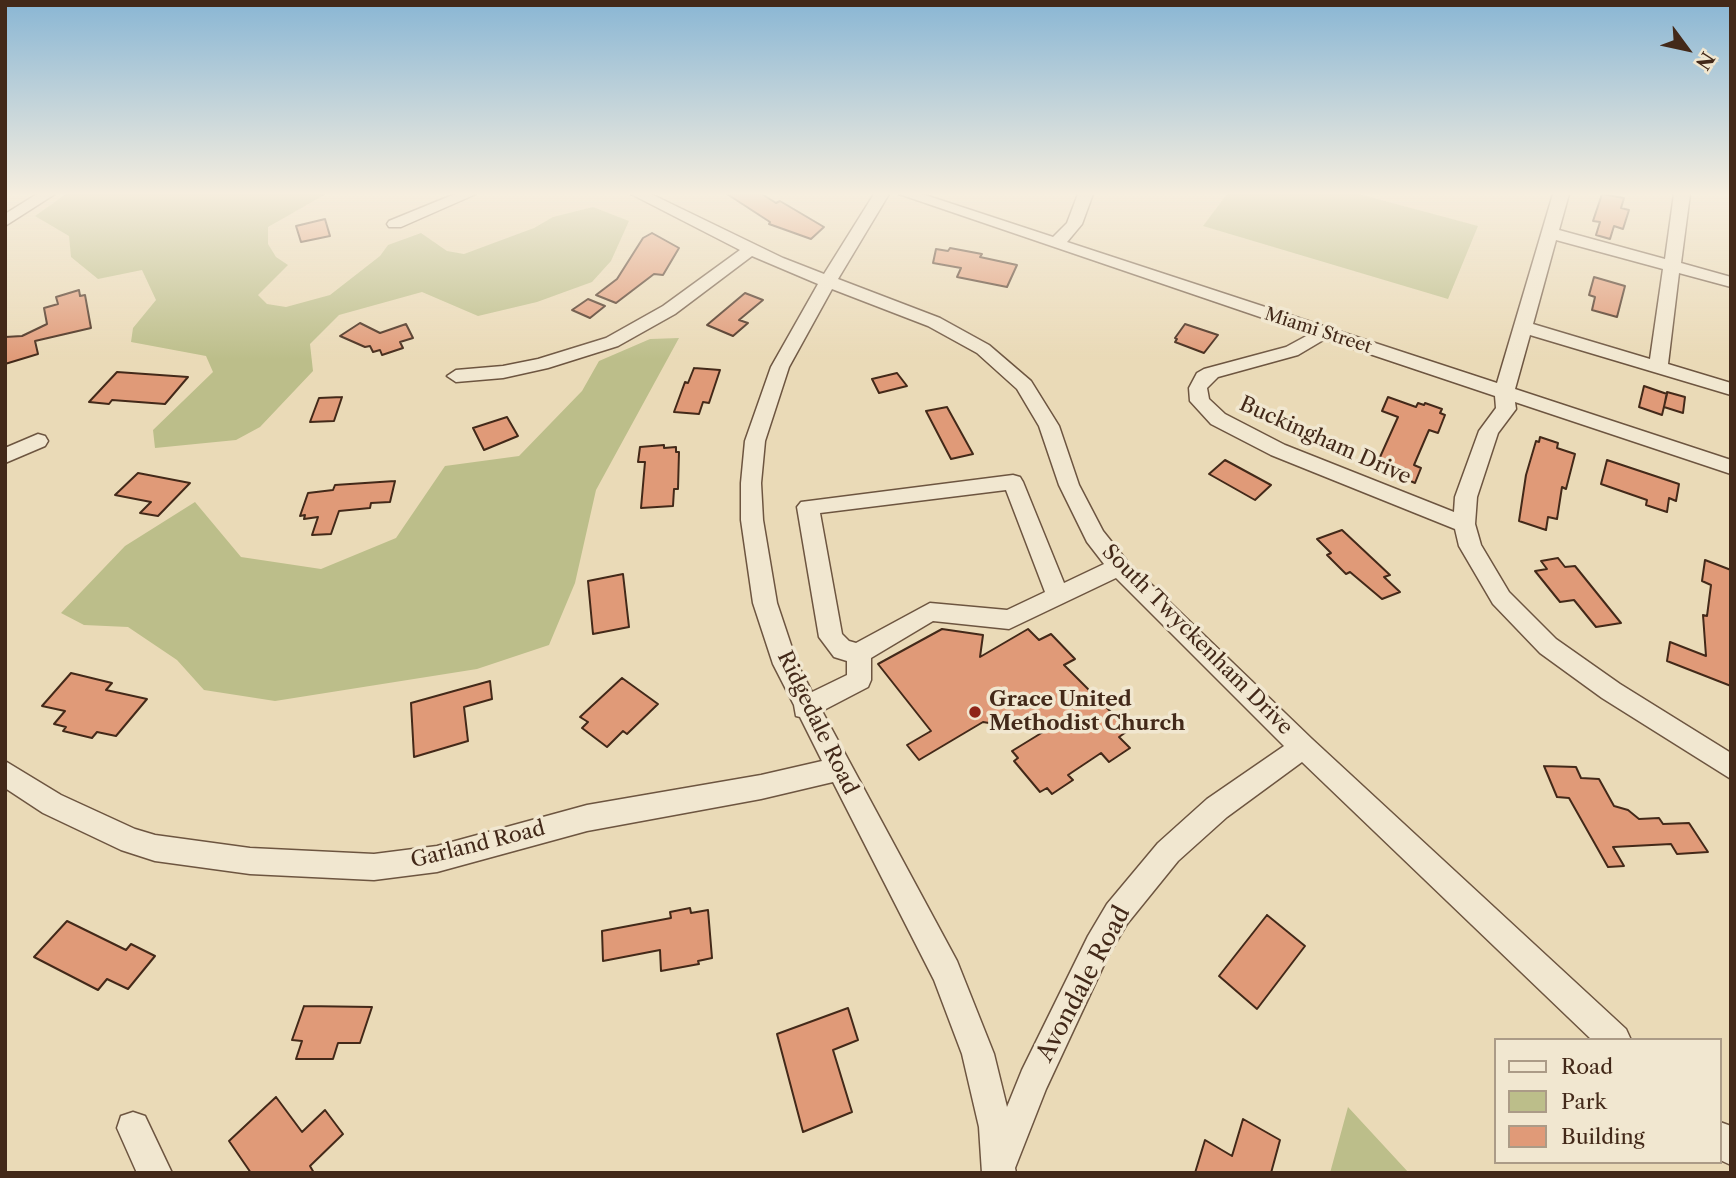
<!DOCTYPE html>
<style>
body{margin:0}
#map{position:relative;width:1736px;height:1178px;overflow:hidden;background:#eadab7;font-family:"Libre Caslon Text",serif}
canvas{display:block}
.frame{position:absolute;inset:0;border:7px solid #432919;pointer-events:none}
.legend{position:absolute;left:1494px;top:1038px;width:228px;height:126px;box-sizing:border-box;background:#f1e7d0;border:2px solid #ab9b87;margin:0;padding:9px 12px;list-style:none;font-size:21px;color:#432919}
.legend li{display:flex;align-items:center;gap:14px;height:35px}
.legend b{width:35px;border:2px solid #ab9b87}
.north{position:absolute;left:1652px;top:14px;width:70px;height:70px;-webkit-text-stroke:5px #f1e7d0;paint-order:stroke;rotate:123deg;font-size:19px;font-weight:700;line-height:28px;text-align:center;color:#432919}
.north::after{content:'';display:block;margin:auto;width:24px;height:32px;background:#432919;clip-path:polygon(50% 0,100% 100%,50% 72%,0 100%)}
</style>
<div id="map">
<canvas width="1736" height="1178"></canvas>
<div class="frame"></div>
<ul class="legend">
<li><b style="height:9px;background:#f1e7d0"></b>Road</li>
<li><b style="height:19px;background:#bcbe8a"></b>Park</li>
<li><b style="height:19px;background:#e09a78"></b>Building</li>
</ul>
<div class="north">N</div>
</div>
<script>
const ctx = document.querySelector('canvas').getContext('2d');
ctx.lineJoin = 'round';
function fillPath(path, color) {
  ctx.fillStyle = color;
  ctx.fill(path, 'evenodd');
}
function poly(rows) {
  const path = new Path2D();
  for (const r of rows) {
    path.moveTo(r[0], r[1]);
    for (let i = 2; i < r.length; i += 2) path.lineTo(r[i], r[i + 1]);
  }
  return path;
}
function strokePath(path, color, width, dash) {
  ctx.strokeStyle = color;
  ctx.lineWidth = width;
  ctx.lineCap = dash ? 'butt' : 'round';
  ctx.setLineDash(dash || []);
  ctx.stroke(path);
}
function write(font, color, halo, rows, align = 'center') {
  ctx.font = font + ' "Libre Caslon Text",serif';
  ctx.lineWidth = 7;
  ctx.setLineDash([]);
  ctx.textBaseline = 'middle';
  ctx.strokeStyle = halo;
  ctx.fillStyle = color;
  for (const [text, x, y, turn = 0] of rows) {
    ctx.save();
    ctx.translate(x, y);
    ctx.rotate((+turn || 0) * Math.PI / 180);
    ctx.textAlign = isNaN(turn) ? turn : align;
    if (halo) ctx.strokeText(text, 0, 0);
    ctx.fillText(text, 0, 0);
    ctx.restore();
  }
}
fillPath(poly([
 [66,194,326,194,268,227,268,244,276,257,288,265,258,295,267,304,286,307,330,295,380,256,388,245,421,233,447,251,464,254,534,228,553,217,593,207,629,221,611,261,592,282,537,302,478,316,422,292,339,315,310,344,313,371,260,427,236,440,155,448,153,430,213,372,206,356,131,342,133,328,156,300,142,270,98,279,71,257,69,236,35,216],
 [1227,194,1359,194,1478,226,1448,299,1203,226],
 [679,338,596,490,575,583,549,645,477,669,275,701,204,690,177,660,128,627,84,625,61,613,125,546,195,502,241,557,321,569,396,538,445,466,519,456,582,391,599,361,650,339],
 [1348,1107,1409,1173,1330,1173]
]), '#bcbe8a');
const building = poly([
 [727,194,762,194,776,203,780,201,824,227,811,239,769,224,770,222,727,194],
 [1602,194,1624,198,1621,208,1629,210,1623,229,1614,226,1610,239,1596,235,1600,222,1593,221,1602,194],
 [325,219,330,236,301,242,296,226,325,219],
 [652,233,679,248,663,275,654,274,616,303,596,295,617,279,643,238,652,233],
 [950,248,982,254,980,257,1017,265,1007,287,957,277,961,268,933,263,936,249,948,251,950,248],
 [1594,277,1625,286,1617,317,1592,310,1595,297,1589,295,1594,277],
 [79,290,80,296,85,295,91,328,35,341,38,354,5,364,5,337,22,336,47,324,44,308,58,304,56,297,79,290],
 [745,293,763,300,739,320,748,323,733,336,707,325,745,293],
 [588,299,605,306,590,318,572,310,588,299],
 [360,323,380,333,406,324,413,338,400,342,403,348,382,355,380,350,373,352,370,346,365,347,340,336,360,323],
 [1185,324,1218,335,1204,353,1175,342,1177,339,1175,338,1185,324],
 [694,368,720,370,709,403,703,402,699,414,674,412,685,382,688,383,694,368],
 [117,372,188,377,165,404,112,400,109,404,89,402,117,372],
 [897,373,907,386,879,393,872,379,897,373],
 [1644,386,1667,394,1662,415,1639,407,1644,386],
 [1667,392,1685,397,1683,413,1664,407,1667,392],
 [342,397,334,421,310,422,319,398,342,397],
 [1388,397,1416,407,1418,403,1424,405,1425,403,1442,409,1440,413,1445,415,1438,433,1429,430,1414,465,1421,468,1415,483,1376,466,1398,417,1382,411,1388,397],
 [947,407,973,454,951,459,926,411,947,407],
 [507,417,518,436,484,450,473,428,507,417],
 [1540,437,1558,443,1557,448,1575,454,1566,489,1562,487,1557,519,1548,517,1546,530,1519,521,1526,475,1536,441,1539,442,1540,437],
 [664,445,664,448,676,447,676,452,679,452,678,489,674,489,673,506,641,508,645,462,638,462,640,447,664,445],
 [1225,460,1271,485,1255,500,1209,474,1225,460],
 [1607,460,1679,484,1676,501,1669,498,1667,512,1646,505,1647,500,1601,484,1607,460],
 [138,473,190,483,158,516,140,513,151,502,115,495,138,473],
 [395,481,390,502,371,503,370,508,339,511,331,534,312,535,318,517,304,519,305,515,300,516,308,493,333,490,335,485,395,481],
 [1342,530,1390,575,1384,577,1400,592,1382,599,1350,572,1346,574,1327,555,1331,553,1317,539,1342,530],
 [1558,558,1565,567,1575,566,1621,623,1596,627,1574,600,1560,602,1535,571,1547,569,1541,561,1558,558],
 [1705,560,1731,570,1731,686,1667,661,1670,642,1706,656,1703,615,1707,616,1711,585,1702,581,1705,560],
 [623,574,629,627,593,634,588,581,623,574],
 [942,629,983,635,980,657,1028,629,1039,640,1051,634,1075,659,1064,665,1129,730,1119,737,1130,748,1109,762,1101,753,1068,775,1073,780,1052,794,1047,788,1040,792,1014,761,1018,758,1012,751,1043,732,983,722,919,760,907,745,931,731,878,664,942,629],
 [71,673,112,683,106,690,147,699,116,736,97,732,92,738,63,731,66,727,54,724,65,711,42,706,71,673],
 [622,678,658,704,627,734,623,731,607,747,582,728,588,722,580,717,622,678],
 [490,681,492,699,464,707,468,741,414,757,411,703,490,681],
 [1544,766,1576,767,1581,778,1599,779,1614,806,1628,810,1639,819,1659,818,1663,824,1689,823,1708,852,1677,854,1671,844,1613,847,1624,866,1608,867,1569,798,1557,797,1544,766],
 [690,908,691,913,708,910,712,958,698,961,699,964,661,971,660,950,603,961,602,931,671,918,670,912,690,908],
 [1267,915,1305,946,1257,1009,1219,976,1267,915],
 [67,921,126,950,131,944,155,956,128,989,107,979,98,990,34,957,67,921],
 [304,1006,372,1007,360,1043,338,1043,333,1059,296,1059,302,1041,292,1040,304,1006],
 [848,1008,858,1040,833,1050,852,1112,803,1132,777,1034,848,1008],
 [276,1097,302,1132,325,1110,343,1134,310,1166,314,1173,251,1173,229,1141,276,1097],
 [1243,1119,1280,1140,1271,1173,1195,1173,1205,1140,1232,1156,1243,1119]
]);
fillPath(building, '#e09a78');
strokePath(building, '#432919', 2);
const minor = poly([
 [37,194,55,194,5,226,5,214,37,194],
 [455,194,476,194,401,227,389,227,387,224,389,221,455,194],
 [631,194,651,194,783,258,824,274,874,194,889,194,838,279,940,318,989,345,1031,381,1059,426,1079,485,1103,531,1127,561,1312,739,1626,1029,1631,1040,1592,1040,1302,762,1227,817,1178,861,1127,924,1108,956,1046,1089,1015,1168,1016,1173,982,1173,979,1127,962,1054,934,980,833,782,761,799,587,831,437,872,374,880,250,874,155,861,121,850,43,813,5,788,5,761,61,795,135,829,155,835,250,848,374,854,437,846,587,805,761,775,822,761,800,717,796,716,794,705,773,664,753,603,741,520,741,483,745,441,771,367,818,284,752,256,675,314,618,346,548,368,503,378,456,382,447,376,456,370,503,366,538,359,606,338,663,306,740,250,631,194],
 [832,289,928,326,977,353,1017,389,1039,426,1059,485,1087,542,1104,564,1064,583,1023,482,1020,477,1013,475,801,502,797,507,819,637,834,657,847,661,847,675,812,692,797,663,777,603,763,520,761,483,765,441,789,367,832,289],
 [1006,490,1045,592,1007,610,930,603,856,643,849,641,842,634,820,513,1006,490],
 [1116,578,1284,746,1207,799,1158,843,1107,904,1088,936,1022,1070,1007,1107,994,1054,957,961,822,711,868,687,871,680,871,658,933,621,1009,629,1116,578],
 [899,194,922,194,1053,237,1067,223,1078,194,1093,194,1082,224,1067,242,1497,383,1553,194,1569,194,1559,230,1665,259,1674,194,1690,194,1681,263,1731,277,1731,287,1679,273,1668,364,1731,383,1731,395,1530,335,1515,389,1731,460,1731,474,1515,402,1516,409,1498,433,1477,497,1475,524,1481,545,1509,592,1556,639,1620,684,1731,753,1731,779,1602,698,1540,653,1493,604,1459,546,1455,529,1271,455,1211,424,1190,401,1189,388,1197,373,1204,369,1286,347,1310,334,899,194],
 [1556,240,1663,269,1650,359,1533,324,1556,240],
 [1325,339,1495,396,1496,408,1479,431,1455,497,1454,512,1285,445,1225,414,1209,399,1207,388,1218,377,1298,355,1325,339],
 [38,434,45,436,48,441,45,446,5,463,5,448,38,434],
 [133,1112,145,1116,172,1173,137,1173,117,1128,121,1116,133,1112],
 [1720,1122,1731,1126,1731,1165,1720,1160,1720,1122]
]);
strokePath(minor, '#6d5540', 3);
fillPath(minor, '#f1e7d0');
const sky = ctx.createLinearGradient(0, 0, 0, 359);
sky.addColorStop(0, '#89b6d4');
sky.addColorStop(0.54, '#f6eedf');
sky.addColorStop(1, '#f6eedf00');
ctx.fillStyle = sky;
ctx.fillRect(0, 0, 1736, 359);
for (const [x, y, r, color] of [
 [975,712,7,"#8f2418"]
]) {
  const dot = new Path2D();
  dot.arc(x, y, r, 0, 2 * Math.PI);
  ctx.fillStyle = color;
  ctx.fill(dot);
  strokePath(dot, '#f1e7d0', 2.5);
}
write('18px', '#432919', '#f1e7d0', [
 ["Miami Street",1318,331,18]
]);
write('21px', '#432919', '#f1e7d0', [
 ["Buckingham Drive",1325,441,24],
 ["South Twyckenham Drive",1197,640,45],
 ["Ridgedale Road",817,723,64],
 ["Garland Road",478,845,-14]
]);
write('bold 21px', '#432919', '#f1e7d0', [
 ["Grace United",989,700],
 ["Methodist Church",989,724]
], 'left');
write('24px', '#432919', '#f1e7d0', [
 ["Avondale Road",1084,984,-62]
]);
</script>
